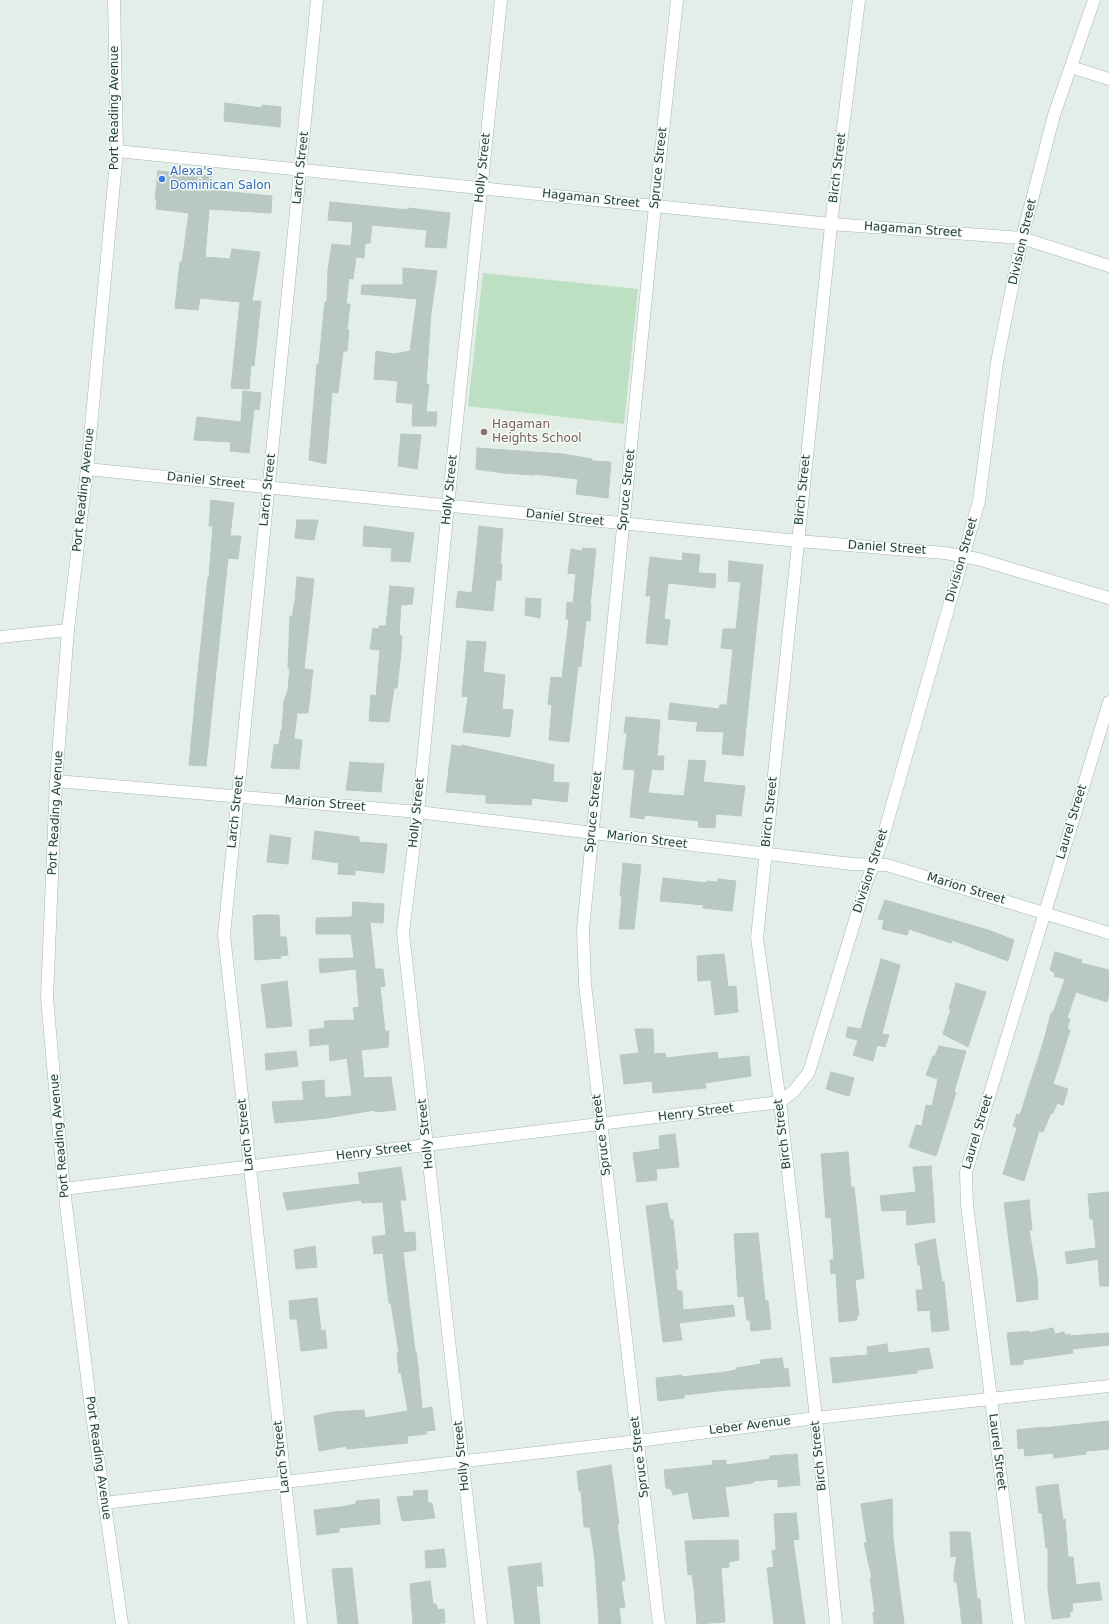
<!DOCTYPE html>
<style>
body{margin:0}
canvas{display:block;background:#e4eee9}
</style>
<canvas width="1109" height="1624"></canvas>
<script>
const ctx = document.querySelector('canvas').getContext('2d');
ctx.lineJoin = 'round';
function fillPath(path, color) {
  ctx.fillStyle = color;
  ctx.fill(path, 'evenodd');
}
function poly(rows) {
  const path = new Path2D();
  for (const r of rows) {
    path.moveTo(r[0], r[1]);
    for (let i = 2; i < r.length; i += 2) path.lineTo(r[i], r[i + 1]);
  }
  return path;
}
function strokePath(path, color, width, dash) {
  ctx.strokeStyle = color;
  ctx.lineWidth = width;
  ctx.lineCap = dash ? 'butt' : 'round';
  ctx.setLineDash(dash || []);
  ctx.stroke(path);
}
function write(font, color, halo, rows, align = 'center') {
  ctx.font = font + ' "DejaVu Sans",sans-serif';
  ctx.lineWidth = 3;
  ctx.setLineDash([]);
  ctx.textBaseline = 'middle';
  ctx.strokeStyle = halo;
  ctx.fillStyle = color;
  for (const [text, x, y, turn = 0] of rows) {
    ctx.save();
    ctx.translate(x, y);
    ctx.rotate((+turn || 0) * Math.PI / 180);
    ctx.textAlign = isNaN(turn) ? turn : align;
    if (halo) ctx.strokeText(text, 0, 0);
    ctx.fillText(text, 0, 0);
    ctx.restore();
  }
}
fillPath(poly([
 [483,273,638,289,624,424,468,406]
]), '#bde0c3');
const building = poly([
 [225,103,262,108,262,105,281,107,280,127,224,121,225,103],
 [158,171,212,176,210,190,272,196,271,213,209,209,205,257,230,259,232,249,260,252,252,301,261,301,254,366,251,365,249,389,231,388,240,302,200,298,198,310,175,308,180,262,182,262,189,213,156,209,157,200,155,199,158,171],
 [330,202,408,210,408,208,450,213,446,248,425,247,427,230,372,225,370,243,365,243,364,258,356,257,353,279,349,278,346,304,350,304,347,330,349,330,347,351,343,351,338,393,332,392,326,464,309,460,317,364,319,364,322,330,325,302,327,302,328,269,332,244,351,246,353,222,328,220,330,202],
 [403,268,437,271,431,313,426,384,429,384,426,412,437,412,436,426,412,426,413,404,396,402,398,381,374,379,376,351,394,354,410,351,417,299,361,294,362,285,403,285,403,268],
 [243,391,261,393,259,410,254,409,249,453,230,451,231,442,194,440,197,417,241,422,243,391],
 [401,434,421,435,417,469,398,466,401,434],
 [477,448,563,454,592,459,592,461,611,462,608,498,576,494,578,479,534,474,534,475,503,473,476,469,477,448],
 [211,500,234,503,230,536,241,536,238,559,228,558,206,766,189,765,197,682,208,577,209,577,213,526,209,526,211,500],
 [297,520,318,520,314,540,295,538,297,520],
 [364,526,414,533,410,562,391,561,392,548,363,546,364,526],
 [479,526,503,529,500,564,502,564,501,580,496,580,493,611,456,607,458,591,472,593,479,526],
 [583,548,596,549,590,605,591,605,590,621,586,620,581,667,578,666,569,742,549,740,552,705,548,704,551,677,562,678,569,619,566,619,567,602,573,603,576,574,568,573,571,549,582,551,583,548],
 [683,553,700,555,698,573,716,574,715,588,668,583,664,619,670,620,667,645,646,643,651,596,646,596,650,557,682,561,683,553],
 [729,561,763,565,743,756,722,754,724,732,696,731,698,722,668,719,670,703,719,709,720,705,727,705,733,649,721,648,723,629,736,629,741,582,728,581,729,561],
 [297,577,314,579,304,669,313,670,308,713,297,713,294,739,302,740,299,769,271,768,274,745,279,744,281,730,282,730,284,701,288,690,290,668,288,668,290,616,292,617,295,601,297,577],
 [390,586,414,588,412,604,401,605,399,635,402,636,401,652,397,688,394,688,389,722,369,721,371,695,376,696,380,650,370,649,373,628,379,629,379,626,386,626,390,586],
 [526,598,541,599,540,618,525,615,526,598],
 [467,641,486,642,483,672,505,675,502,709,513,710,510,737,463,732,468,697,462,696,467,641],
 [626,717,660,720,657,756,664,756,663,770,652,769,648,793,684,796,689,760,706,761,703,782,745,786,741,816,716,814,715,828,698,827,699,821,645,815,644,819,630,817,635,770,623,769,627,733,624,733,626,717],
 [452,745,461,747,461,745,554,765,553,782,569,783,567,802,532,798,531,805,486,803,486,795,446,792,452,745],
 [350,762,384,764,381,792,346,790,350,762],
 [315,831,359,837,359,842,387,844,384,873,355,870,355,875,338,874,339,863,312,859,315,831],
 [270,835,291,838,288,864,267,862,270,835],
 [623,863,641,865,634,929,619,929,622,896,620,896,623,863],
 [663,878,707,883,707,881,717,882,718,879,736,881,732,911,703,908,704,905,660,901,663,878],
 [885,900,988,930,1014,940,1008,961,952,940,951,943,909,929,907,935,882,929,884,920,878,919,885,900],
 [353,902,384,904,383,923,370,922,375,969,383,969,385,986,380,987,385,1031,389,1031,388,1047,361,1050,364,1078,391,1077,396,1110,375,1112,375,1110,327,1118,275,1123,272,1102,304,1100,302,1082,324,1080,325,1098,352,1096,347,1058,330,1061,329,1044,310,1046,309,1030,325,1028,324,1021,355,1020,353,1008,359,1007,356,969,320,973,319,959,354,958,351,934,316,934,316,918,352,917,353,902],
 [258,915,279,915,280,937,286,937,288,955,280,956,281,958,255,960,253,916,258,915],
 [1055,952,1082,960,1081,963,1109,970,1109,994,1107,1002,1076,992,1067,1018,1070,1019,1067,1029,1070,1030,1053,1084,1068,1089,1063,1105,1057,1103,1053,1113,1051,1113,1043,1132,1039,1131,1024,1181,1003,1174,1017,1128,1013,1126,1017,1114,1020,1115,1044,1040,1051,1013,1053,1013,1065,979,1054,976,1055,973,1050,970,1055,952],
 [724,954,728,987,736,986,738,1012,715,1015,711,980,698,981,697,956,724,954],
 [881,959,900,965,882,1034,889,1035,885,1047,877,1045,873,1061,853,1055,858,1040,846,1037,848,1027,861,1029,881,959],
 [287,981,292,1026,267,1028,261,985,287,981],
 [956,983,986,992,968,1047,943,1034,951,1009,949,1009,956,983],
 [635,1029,653,1029,654,1054,665,1053,666,1058,717,1052,718,1059,749,1056,751,1076,705,1083,706,1088,653,1093,652,1081,624,1084,620,1055,639,1053,635,1029],
 [939,1046,966,1051,954,1092,956,1093,936,1156,909,1147,916,1125,922,1126,926,1105,932,1106,938,1079,926,1075,933,1056,935,1056,939,1046],
 [296,1051,298,1066,266,1070,265,1054,296,1051],
 [831,1072,854,1078,849,1096,826,1089,831,1072],
 [675,1134,679,1167,656,1169,657,1180,637,1182,633,1153,660,1149,659,1136,675,1134],
 [848,1152,851,1187,854,1187,864,1278,855,1280,859,1315,857,1315,857,1320,839,1322,836,1273,831,1274,830,1260,834,1260,831,1217,826,1218,821,1154,848,1152],
 [931,1166,935,1222,907,1225,906,1210,882,1211,880,1196,916,1192,913,1167,931,1166],
 [401,1167,406,1200,400,1200,404,1233,415,1232,416,1250,403,1252,415,1351,416,1351,418,1366,422,1409,432,1407,435,1430,426,1431,427,1434,407,1436,408,1443,347,1449,347,1446,319,1451,314,1416,333,1412,364,1410,365,1418,408,1411,401,1372,399,1373,397,1353,399,1353,391,1303,389,1303,383,1253,374,1254,372,1237,386,1235,383,1202,362,1203,361,1200,287,1210,283,1193,360,1184,358,1173,401,1167],
 [1109,1192,1109,1286,1100,1286,1098,1259,1067,1264,1065,1252,1096,1248,1093,1219,1090,1219,1088,1194,1109,1192],
 [1029,1200,1032,1230,1029,1230,1037,1276,1038,1299,1017,1302,1004,1203,1029,1200],
 [667,1203,670,1220,673,1220,678,1269,675,1269,677,1290,682,1292,683,1310,733,1305,735,1316,679,1323,682,1340,663,1342,646,1206,667,1203],
 [758,1233,765,1301,768,1301,771,1329,751,1331,750,1320,747,1320,744,1296,738,1297,734,1234,758,1233],
 [935,1239,942,1282,944,1282,949,1330,932,1332,930,1310,918,1311,916,1290,923,1290,920,1265,918,1265,915,1244,935,1239],
 [315,1246,317,1267,296,1269,294,1250,315,1246],
 [317,1298,321,1331,325,1330,327,1348,301,1351,297,1319,290,1319,289,1301,317,1298],
 [1053,1328,1055,1334,1064,1332,1065,1335,1070,1334,1070,1336,1109,1333,1109,1345,1072,1349,1073,1353,1023,1360,1023,1364,1011,1365,1007,1333,1029,1331,1029,1333,1053,1328],
 [887,1344,888,1353,929,1348,933,1368,918,1370,917,1373,833,1383,830,1358,868,1355,867,1347,887,1344],
 [782,1358,784,1369,788,1368,790,1386,727,1390,684,1395,684,1398,658,1401,656,1378,682,1375,682,1377,725,1372,736,1370,736,1368,761,1364,760,1360,782,1358],
 [1109,1421,1109,1449,1086,1451,1086,1454,1054,1458,1053,1453,1025,1456,1024,1448,1018,1449,1017,1430,1043,1427,1043,1428,1109,1421],
 [797,1454,800,1485,778,1487,778,1479,754,1481,753,1483,725,1487,729,1516,693,1519,688,1492,673,1495,671,1489,666,1488,664,1470,713,1465,712,1461,726,1460,726,1465,770,1459,770,1456,797,1454],
 [611,1465,619,1524,617,1524,625,1580,621,1581,625,1607,619,1608,621,1624,599,1624,595,1560,590,1527,584,1527,581,1491,579,1491,577,1471,611,1465],
 [1058,1484,1063,1520,1065,1519,1068,1557,1073,1557,1076,1585,1099,1582,1102,1600,1072,1603,1073,1611,1070,1612,1070,1617,1052,1619,1048,1588,1048,1548,1046,1548,1042,1513,1039,1513,1036,1487,1058,1484],
 [427,1490,428,1503,432,1503,435,1518,402,1521,397,1497,414,1496,413,1491,427,1490],
 [379,1499,380,1524,339,1528,339,1532,317,1535,314,1510,341,1507,356,1504,356,1501,379,1499],
 [892,1499,893,1539,904,1624,874,1624,873,1612,875,1612,870,1578,872,1578,864,1543,867,1543,861,1504,892,1499],
 [796,1513,799,1539,793,1540,805,1624,774,1624,767,1568,774,1567,772,1551,776,1550,774,1514,796,1513],
 [950,1532,970,1532,977,1599,980,1599,982,1624,962,1624,957,1582,954,1582,954,1572,957,1556,951,1557,950,1532],
 [738,1540,739,1560,729,1562,729,1567,721,1568,725,1622,697,1624,694,1589,692,1574,688,1575,685,1541,738,1540],
 [444,1549,446,1567,426,1568,425,1551,444,1549],
 [541,1563,543,1586,536,1586,540,1624,515,1624,508,1567,541,1563],
 [352,1568,358,1624,338,1624,332,1569,352,1568],
 [430,1581,433,1604,436,1604,438,1610,444,1609,445,1623,413,1624,410,1584,430,1581]
]);
fillPath(building, '#b9c9c2');
strokePath(building, '#b6c8bf', 1);
const minor = poly([
 [1071,67,1109,79],
 [117,151,831,224,1022,238,1109,266],
 [87,469,798,541,945,553,978,559,1109,598],
 [0,637,68,630],
 [56,781,418,812,852,864,887,865,1109,933],
 [64,1189,780,1102,794,1091,809,1072,866,884,881,844,979,501,997,362,1022,238,1054,115,1094,0],
 [104,1503,638,1441,816,1418,1109,1386],
 [301,1624,224,935,317,0],
 [481,1624,403,933,418,812,448,506,501,0],
 [659,1624,585,984,583,929,655,206,677,0],
 [836,1624,816,1418,780,1102,757,938,832,216,859,0],
 [1019,1624,967,1205,966,1172,1109,702]
]);
const tertiary = poly([
 [114,0,117,151,87,469,68,630,56,781,47,998,64,1189,90,1401,122,1624]
]);
strokePath(minor, '#a6b7b0', 13);
strokePath(tertiary, '#a6b7b0', 13);
strokePath(minor, '#fff', 12);
strokePath(tertiary, '#fff', 12);
for (const [x, y, r, color] of [
 [162,179,4,"#3f7fe0"],
 [484,432,4,"#8d6e63"]
]) {
  const dot = new Path2D();
  dot.arc(x, y, r, 0, 2 * Math.PI);
  ctx.fillStyle = color;
  ctx.fill(dot);
  strokePath(dot, '#f5faf7', 1.5);
}
write('12px', '#234136', '#f5faf7', [
 ["Port Reading Avenue",115,108,-90],
 ["Larch Street",301,168,-84],
 ["Holly Street",483,168,-84],
 ["Spruce Street",659,168,-84],
 ["Birch Street",838,168,-83],
 ["Hagaman Street",591,199,6],
 ["Hagaman Street",913,230,4],
 ["Division Street",1023,242,-77],
 ["Daniel Street",206,481,6],
 ["Port Reading Avenue",84,490,-84],
 ["Larch Street",268,490,-84],
 ["Holly Street",450,490,-84],
 ["Spruce Street",627,490,-84],
 ["Birch Street",803,490,-84],
 ["Daniel Street",565,518,6],
 ["Daniel Street",887,548,4],
 ["Division Street",962,560,-74],
 ["Marion Street",325,804,5],
 ["Larch Street",236,812,-84],
 ["Spruce Street",594,812,-84],
 ["Birch Street",770,812,-84],
 ["Port Reading Avenue",56,813,-87],
 ["Holly Street",417,813,-84],
 ["Laurel Street",1072,822,-73],
 ["Marion Street",647,840,7],
 ["Division Street",871,871,-72],
 ["Marion Street",966,889,17],
 ["Henry Street",696,1113,-7],
 ["Laurel Street",978,1132,-73],
 ["Holly Street",426,1134,-96],
 ["Birch Street",783,1134,-97],
 ["Larch Street",246,1135,-96],
 ["Spruce Street",602,1135,-97],
 ["Port Reading Avenue",60,1136,-95],
 ["Henry Street",374,1152,-7],
 ["Leber Avenue",750,1426,-7],
 ["Laurel Street",997,1452,83],
 ["Holly Street",462,1456,-96],
 ["Birch Street",819,1456,-96],
 ["Larch Street",282,1457,-96],
 ["Spruce Street",640,1457,-97],
 ["Port Reading Avenue",98,1458,82]
]);
write('12px', '#366cbe', '#f5faf7', [
 ["Alexa's",170,172],
 ["Dominican Salon",170,186]
], 'left');
write('12px', '#785e54', '#f5faf7', [
 ["Hagaman",492,425],
 ["Heights School",492,439]
], 'left');
</script>
